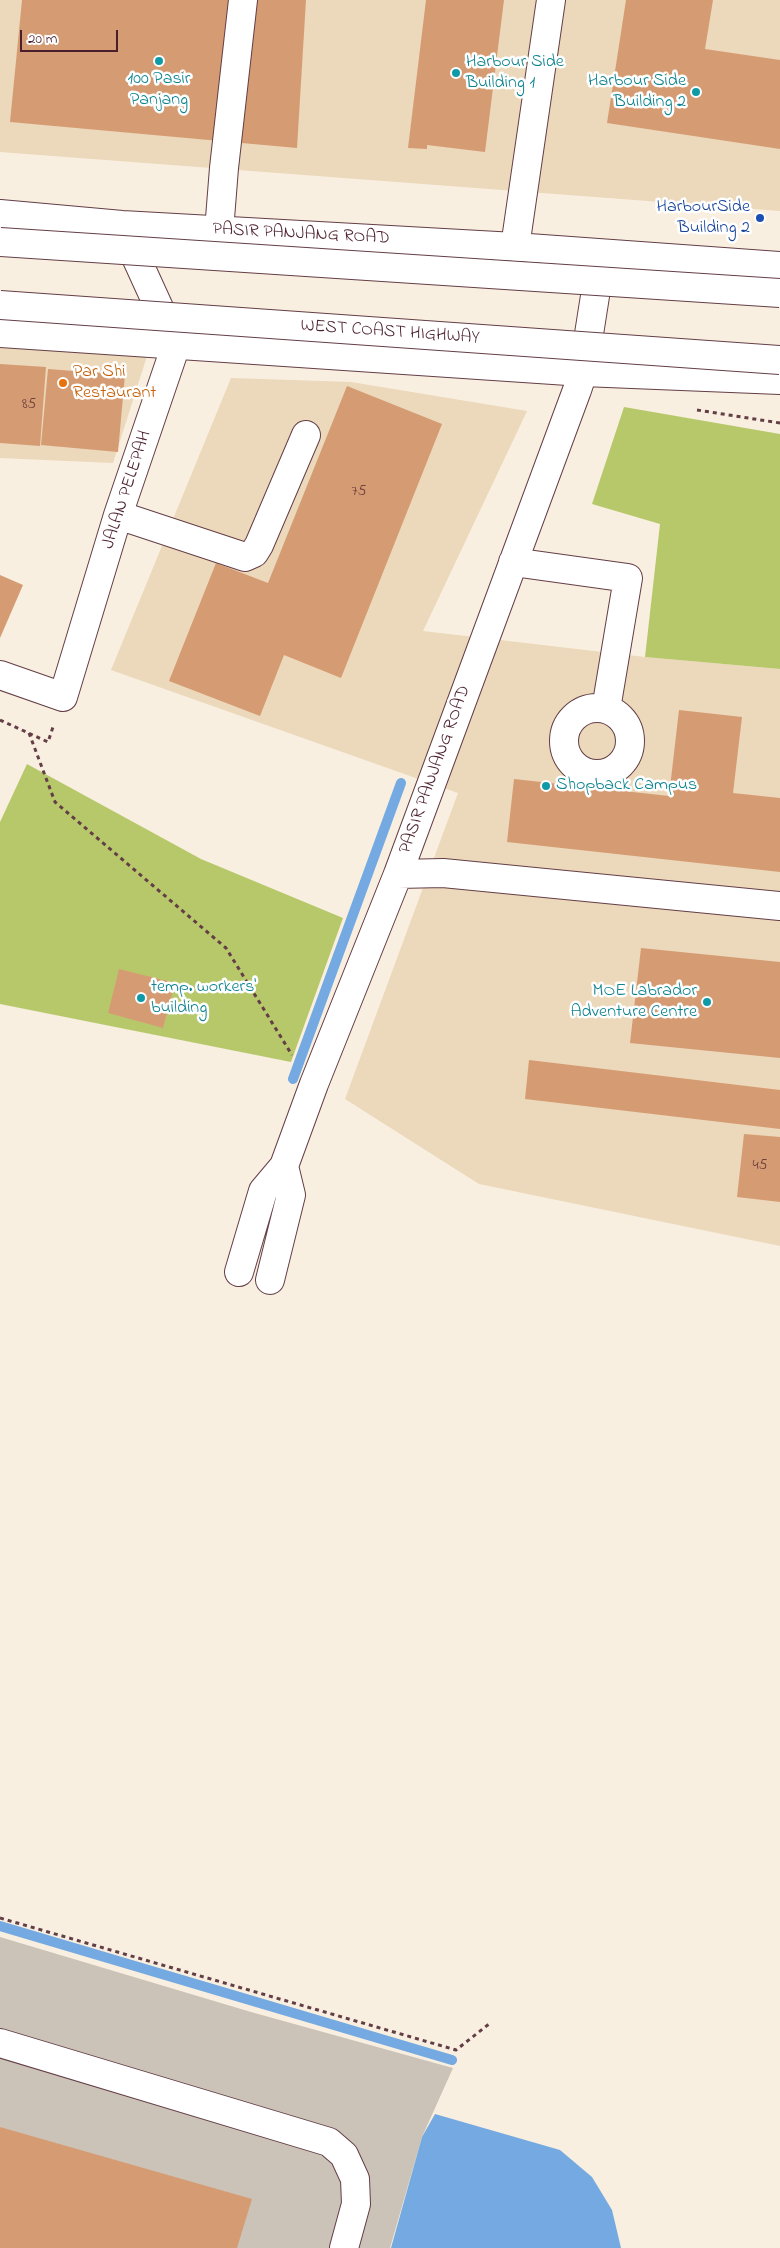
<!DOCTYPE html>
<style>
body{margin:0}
#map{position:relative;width:780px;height:2248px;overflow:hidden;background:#f8efe0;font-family:"Indie Flower",sans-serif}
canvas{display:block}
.scale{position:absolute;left:20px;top:30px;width:98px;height:22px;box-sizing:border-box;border:2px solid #4a1f2b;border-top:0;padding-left:6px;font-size:15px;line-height:18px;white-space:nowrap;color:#4a1f2b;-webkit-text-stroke:4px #fff;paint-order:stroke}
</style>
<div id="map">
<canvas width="780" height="2248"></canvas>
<div class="scale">20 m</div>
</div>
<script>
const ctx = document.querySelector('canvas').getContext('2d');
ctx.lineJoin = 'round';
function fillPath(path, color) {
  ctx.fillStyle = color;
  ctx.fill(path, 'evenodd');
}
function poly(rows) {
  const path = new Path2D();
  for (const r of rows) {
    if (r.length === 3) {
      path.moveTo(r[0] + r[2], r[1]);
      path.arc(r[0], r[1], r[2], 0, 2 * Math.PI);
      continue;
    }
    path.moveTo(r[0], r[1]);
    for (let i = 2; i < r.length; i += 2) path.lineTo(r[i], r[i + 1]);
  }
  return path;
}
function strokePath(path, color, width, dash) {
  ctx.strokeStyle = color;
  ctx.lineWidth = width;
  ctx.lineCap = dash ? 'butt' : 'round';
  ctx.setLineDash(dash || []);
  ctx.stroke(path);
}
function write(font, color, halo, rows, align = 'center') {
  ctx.font = font + ' "Indie Flower",sans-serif';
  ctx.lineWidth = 5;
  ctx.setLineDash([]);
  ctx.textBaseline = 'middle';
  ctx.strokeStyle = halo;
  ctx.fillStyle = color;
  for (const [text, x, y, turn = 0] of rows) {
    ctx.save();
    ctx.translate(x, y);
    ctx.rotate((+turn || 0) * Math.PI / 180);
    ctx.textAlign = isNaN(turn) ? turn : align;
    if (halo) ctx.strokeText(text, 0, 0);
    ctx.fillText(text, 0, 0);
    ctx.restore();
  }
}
fillPath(poly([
 [0,0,780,0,780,211,0,152],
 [0,344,148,353,113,463,0,458],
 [231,378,351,382,527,411,423,631,645,657,780,669,780,1246,479,1184,345,1099,458,793,111,670]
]), '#ecd8ba');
fillPath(poly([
 [0,1937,251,2012,453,2068,422,2137,390,2248,0,2248]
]), '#cbc3b8');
fillPath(poly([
 [624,407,780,434,780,669,645,657,660,524,592,504],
 [27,764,201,859,343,918,291,1062,0,1004,0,822]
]), '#b7c86b');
fillPath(poly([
 [435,2114,560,2150,592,2177,612,2210,621,2248,391,2248,422,2137]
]), '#74a9e1');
strokePath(poly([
 [293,1079,401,783],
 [0,1926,452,2060]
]), '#74a9e1', 10);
fillPath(poly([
 [22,0,306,0,297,148,10,122],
 [426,0,504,0,485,152,427,145,427,149,408,148],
 [626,0,713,0,705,49,780,60,780,149,607,123],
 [0,364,46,367,40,446,0,443],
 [48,369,125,375,118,452,41,445],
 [347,386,442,424,341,678,284,655,260,716,169,681,216,563,268,583],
 [0,575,23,585,0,638],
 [679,710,742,717,733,793,780,798,780,872,507,842,514,779,669,796],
 [641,948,780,962,780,1058,630,1043],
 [119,969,175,983,163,1028,108,1013],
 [529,1060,780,1090,780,1129,525,1099],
 [744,1134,780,1137,780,1202,737,1197],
 [0,2127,252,2199,237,2248,0,2248]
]), '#d59c73');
const minor = poly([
 [219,231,224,168,243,0],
 [515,247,551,0],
 [118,515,245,557,254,553,259,545,306,435],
 [513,562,628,578,606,709],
 [0,675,63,697,118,515,176,345,124,231],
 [597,741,33],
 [398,874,443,873,780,906],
 [239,1272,263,1191,284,1166,314,1084,398,874,577,390,583,372,601,258],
 [270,1280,291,1195,284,1166],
 [0,2043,329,2142,344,2155,355,2179,356,2204,344,2248]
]);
const major = poly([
 [0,214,122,225,515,247,780,266],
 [0,333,583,372,780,380]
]);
strokePath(minor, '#643e46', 30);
strokePath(major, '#643e46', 30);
strokePath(poly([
 [697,410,780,423],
 [0,720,48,742,53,727],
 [29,733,55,802,226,948,292,1055],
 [0,1918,456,2050,489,2024]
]), '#643e46', 3, [4, 4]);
strokePath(minor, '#fff', 28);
strokePath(major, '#fff', 28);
const highwayBridge = poly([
 [0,242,780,293],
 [0,305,780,360]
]);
strokePath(highwayBridge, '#643e46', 30, []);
strokePath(highwayBridge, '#fff', 28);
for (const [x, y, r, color] of [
 [159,61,5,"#0f9aa8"],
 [456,73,5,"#0f9aa8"],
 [696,92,5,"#0f9aa8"],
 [760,218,5,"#1a4fb4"],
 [63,383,5,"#e8710a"],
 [546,786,5,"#0f9aa8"],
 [141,998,5,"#0f9aa8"],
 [707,1002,5,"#0f9aa8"]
]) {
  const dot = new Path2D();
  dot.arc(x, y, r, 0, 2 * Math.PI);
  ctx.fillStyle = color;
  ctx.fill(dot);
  strokePath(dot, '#fff', 2);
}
write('15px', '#6d3e3d', null, [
 ["85",29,406],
 ["75",359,493],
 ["45",760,1167]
]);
write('18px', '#0d838f', '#fff', [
 ["Harbour Side",466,63],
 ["Building 1",466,84],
 ["100 Pasir",159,80,"center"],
 ["Panjang",159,101,"center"],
 ["Harbour Side",686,82,"right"],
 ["Building 2",686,103,"right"],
 ["Shopback Campus",556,786],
 ["temp. workers'",151,988],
 ["building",151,1009],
 ["MOE Labrador",697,992,"right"],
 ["Adventure Centre",697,1013,"right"]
], 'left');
write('18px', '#164399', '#fff', [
 ["HarbourSide",750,208],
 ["Building 2",750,229]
], 'right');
write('18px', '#4a1f2b', '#fff', [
 ["PASIR PANJANG ROAD",301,235,3],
 ["WEST COAST HIGHWAY",390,333,4],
 ["JALAN PELEPAH",128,490,-72],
 ["PASIR PANJANG ROAD",436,770,-70]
]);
write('18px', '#c56008', '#fff', [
 ["Par Shi",73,373],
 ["Restaurant",73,394]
], 'left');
</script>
